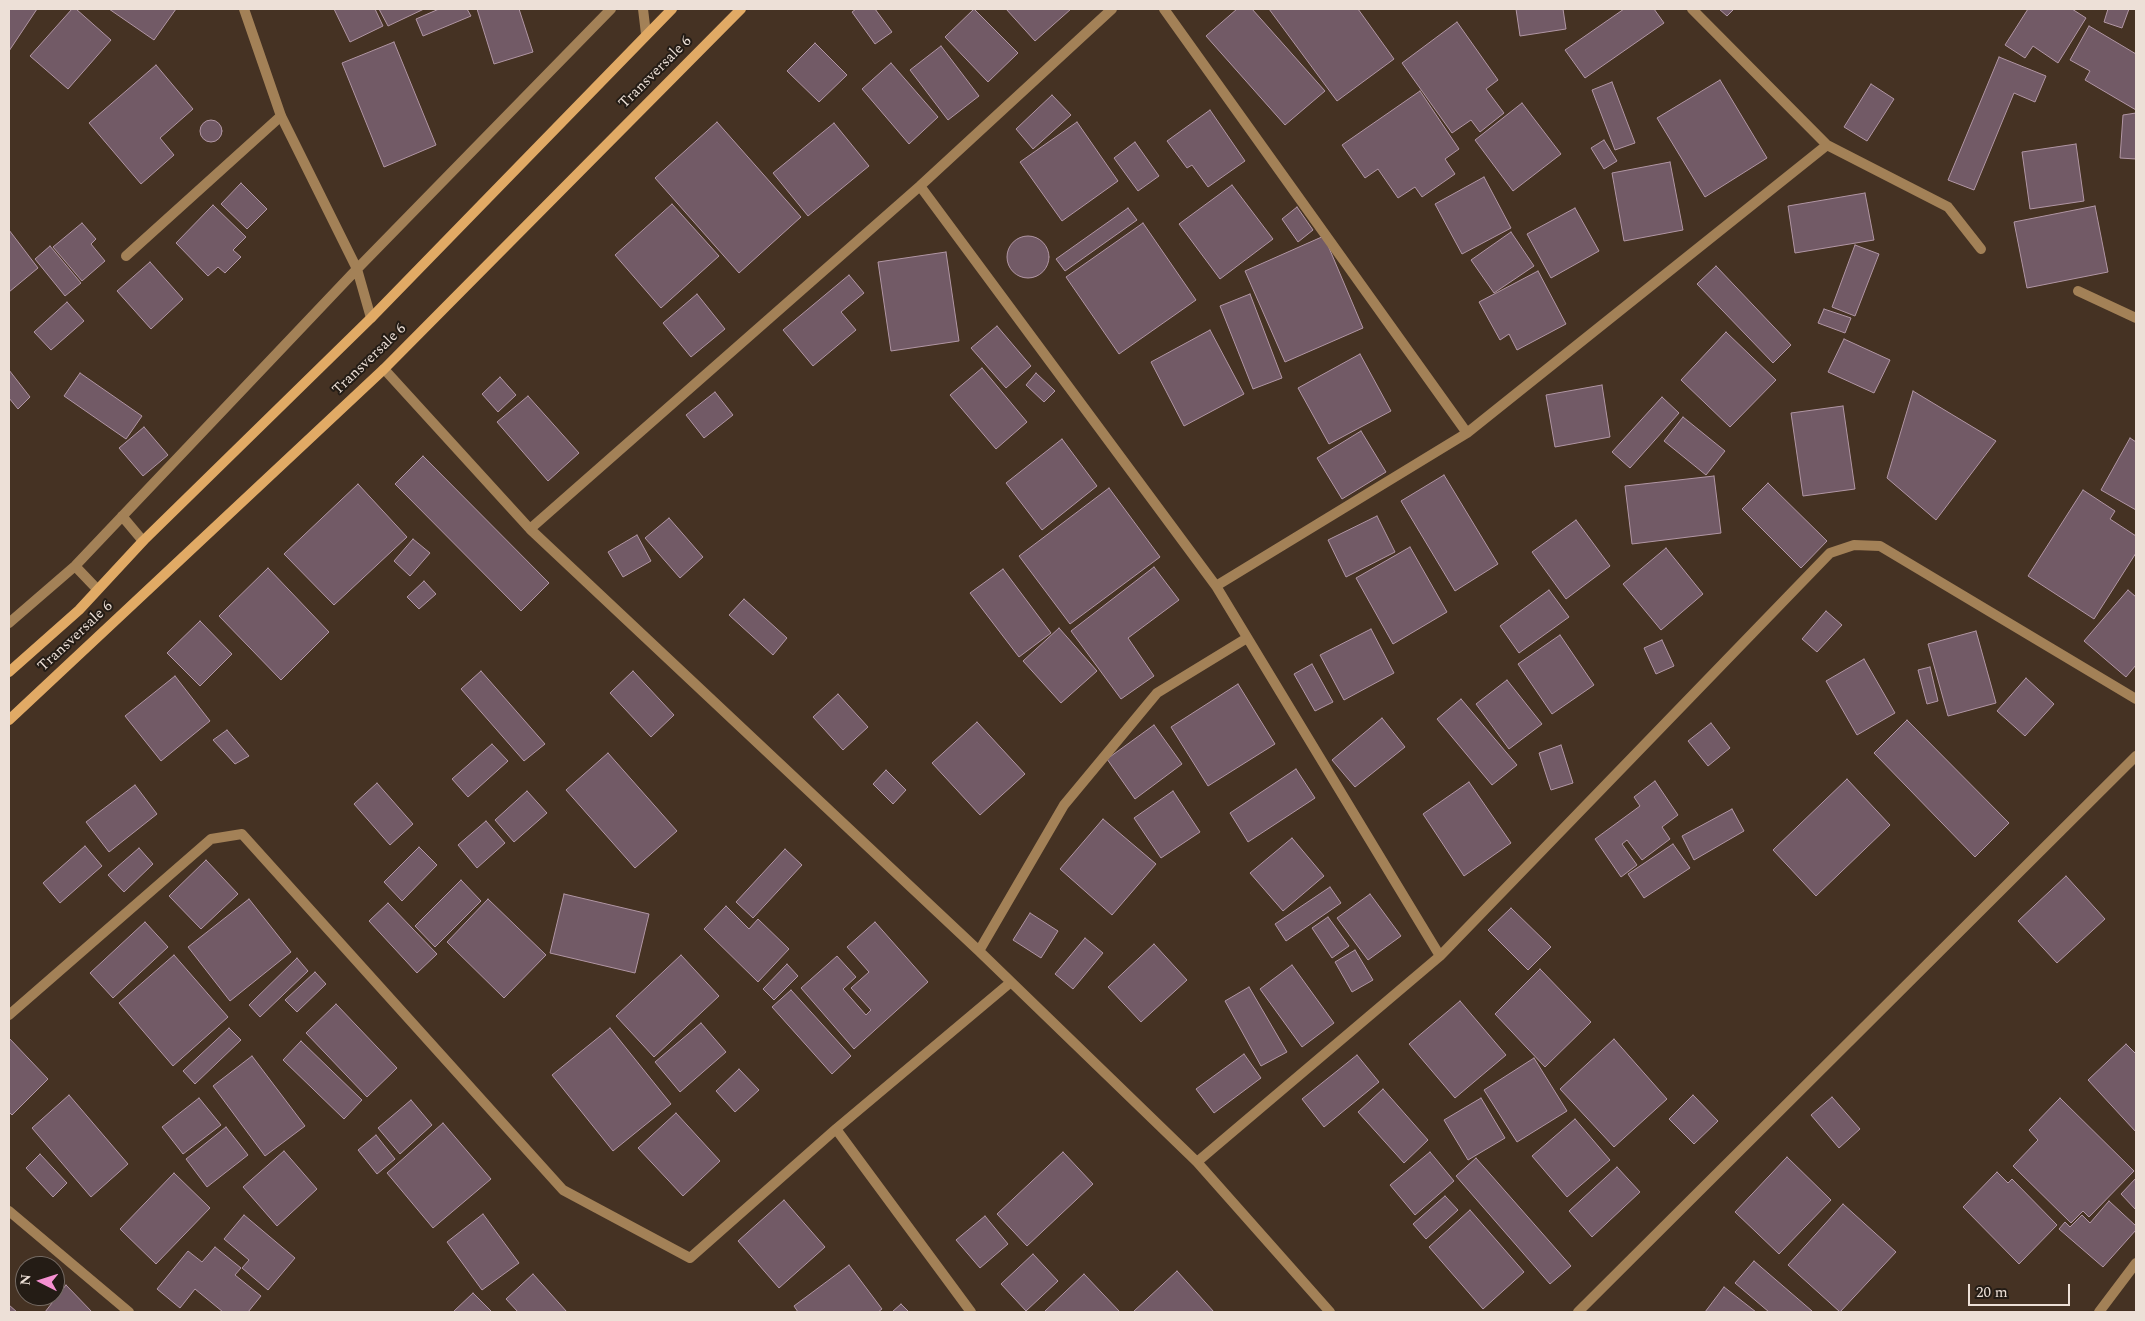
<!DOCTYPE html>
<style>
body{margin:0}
#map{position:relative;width:2145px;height:1321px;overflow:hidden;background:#453223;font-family:Spectral,serif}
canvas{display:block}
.frame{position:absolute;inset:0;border:10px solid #ede0d7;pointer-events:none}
.north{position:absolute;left:15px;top:1256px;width:50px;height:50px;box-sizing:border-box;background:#241c15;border:1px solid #746a63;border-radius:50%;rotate:275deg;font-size:14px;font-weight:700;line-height:20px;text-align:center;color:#ede0d7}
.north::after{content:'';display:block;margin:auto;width:18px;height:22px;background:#f590d1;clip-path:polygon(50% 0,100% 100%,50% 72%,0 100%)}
.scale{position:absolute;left:1968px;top:1284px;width:102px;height:22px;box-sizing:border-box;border:2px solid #ede0d7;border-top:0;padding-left:6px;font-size:15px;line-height:18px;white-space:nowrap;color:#ede0d7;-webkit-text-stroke:4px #241c15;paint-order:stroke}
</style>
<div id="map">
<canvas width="2145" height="1321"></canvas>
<div class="frame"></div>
<div class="north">N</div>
<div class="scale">20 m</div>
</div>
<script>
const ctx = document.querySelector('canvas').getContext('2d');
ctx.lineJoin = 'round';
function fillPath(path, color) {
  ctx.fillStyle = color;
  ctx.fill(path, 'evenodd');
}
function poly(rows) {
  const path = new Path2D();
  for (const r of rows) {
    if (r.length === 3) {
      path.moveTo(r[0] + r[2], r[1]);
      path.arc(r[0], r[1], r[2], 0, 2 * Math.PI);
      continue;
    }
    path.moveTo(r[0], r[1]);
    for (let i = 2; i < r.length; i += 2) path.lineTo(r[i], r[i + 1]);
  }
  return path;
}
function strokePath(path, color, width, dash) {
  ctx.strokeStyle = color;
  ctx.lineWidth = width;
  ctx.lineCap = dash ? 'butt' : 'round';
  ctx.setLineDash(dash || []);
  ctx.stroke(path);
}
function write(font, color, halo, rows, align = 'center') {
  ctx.font = font + ' Spectral,serif';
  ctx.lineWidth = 4;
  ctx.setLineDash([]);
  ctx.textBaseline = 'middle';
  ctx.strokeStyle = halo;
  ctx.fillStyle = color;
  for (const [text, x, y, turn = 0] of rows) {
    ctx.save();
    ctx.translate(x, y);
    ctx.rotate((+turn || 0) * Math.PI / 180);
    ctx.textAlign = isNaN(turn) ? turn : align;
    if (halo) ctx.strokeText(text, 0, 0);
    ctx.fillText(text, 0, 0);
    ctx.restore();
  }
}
const building = poly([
 [9,9,37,9,9,51,9,9],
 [72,9,76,9,111,40,68,89,30,56,72,9],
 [109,9,176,9,154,40,109,9],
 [334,9,375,9,383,26,350,42,334,9],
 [379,9,424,9,388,26,379,9],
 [439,9,467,9,471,16,423,36,416,19,439,9],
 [477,9,519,9,533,52,494,64,477,9],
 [856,9,875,9,892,32,875,44,852,12,856,9],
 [974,9,1018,53,988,82,945,37,974,9],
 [1006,9,1071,9,1035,41,1006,9],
 [1237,9,1252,9,1325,91,1285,125,1206,36,1237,9],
 [1269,9,1358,9,1394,59,1337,101,1269,9],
 [1516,9,1563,9,1566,29,1520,36,1516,9],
 [1624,9,1654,9,1664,23,1585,78,1565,50,1624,9],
 [1719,9,1734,9,1727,16,1719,9],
 [2028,9,2072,9,2086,18,2058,63,2033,46,2025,58,2005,45,2028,9],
 [2108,9,2129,9,2122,28,2104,22,2108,9],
 [1457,22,1498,80,1486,89,1504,113,1480,132,1471,120,1452,133,1402,63,1457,22],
 [2089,26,2136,54,2136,110,2085,80,2090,71,2070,60,2089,26],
 [394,42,436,145,384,167,342,63,394,42],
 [815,43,847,75,819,102,787,71,815,43],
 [941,46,979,96,948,120,910,70,941,46],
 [1999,57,2046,76,2035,102,2014,93,1974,190,1948,180,1999,57],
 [891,63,938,117,909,144,862,89,891,63],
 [156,65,193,109,160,138,174,155,141,184,89,123,156,65],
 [1720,80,1767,158,1705,197,1657,118,1720,80],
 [1612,82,1635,143,1615,150,1592,90,1612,82],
 [1871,84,1894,99,1867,141,1844,127,1871,84],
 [1420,91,1459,149,1445,159,1455,174,1422,197,1415,187,1398,198,1378,169,1365,178,1342,145,1420,91],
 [1052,95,1071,115,1033,149,1016,129,1052,95],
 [1522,103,1561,154,1513,191,1475,140,1522,103],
 [1210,110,1245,161,1208,187,1192,165,1187,168,1167,141,1210,110],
 [2136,113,2136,159,2120,158,2123,115,2136,113],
 [211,131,11],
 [717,122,801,217,739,273,655,178,717,122],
 [1077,122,1118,181,1062,221,1020,162,1077,122],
 [834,123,869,166,808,216,773,173,834,123],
 [1604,140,1617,161,1604,169,1591,148,1604,140],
 [1135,142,1159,176,1138,191,1114,158,1135,142],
 [2076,144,2084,201,2030,209,2022,152,2076,144],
 [1670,162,1683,230,1624,241,1612,173,1670,162],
 [1484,177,1511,228,1462,254,1435,204,1484,177],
 [241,183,267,209,247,229,221,204,241,183],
 [1232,185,1273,239,1220,279,1179,224,1232,185],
 [1865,193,1874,240,1795,253,1788,206,1865,193],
 [672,204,719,256,661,308,615,255,672,204],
 [213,205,246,237,233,250,241,257,225,273,218,267,208,276,176,243,213,205],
 [2095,206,2108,272,2027,288,2014,222,2095,206],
 [1297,207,1313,230,1298,242,1282,219,1297,207],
 [1128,208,1137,220,1065,271,1056,259,1128,208],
 [1575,208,1599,251,1551,278,1527,234,1575,208],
 [82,223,96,239,91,244,105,261,82,281,53,247,82,223],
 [1143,223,1196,300,1119,354,1066,277,1143,223],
 [9,230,38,268,9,292,9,230],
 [1511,232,1534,266,1494,293,1471,260,1511,232],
 [1324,236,1363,328,1285,362,1245,271,1324,236],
 [1028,257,21],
 [1855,245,1879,254,1855,316,1832,307,1855,245],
 [50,246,81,283,65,296,35,259,50,246],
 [946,252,959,341,891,351,878,262,946,252],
 [150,262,183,299,151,329,117,291,150,262],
 [1716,266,1791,345,1773,363,1697,284,1716,266],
 [1538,271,1566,324,1517,350,1509,334,1500,340,1479,302,1538,271],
 [849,275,864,293,841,312,856,330,813,366,783,330,849,275],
 [697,294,725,329,691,357,663,323,697,294],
 [1250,294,1282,378,1253,389,1220,306,1250,294],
 [67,302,84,321,51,350,34,332,67,302],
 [1824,309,1851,318,1845,333,1818,323,1824,309],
 [997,326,1031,366,1006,388,971,348,997,326],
 [1210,330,1244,394,1184,426,1151,362,1210,330],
 [1726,332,1776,380,1730,427,1681,380,1726,332],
 [1844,339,1890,360,1874,393,1828,372,1844,339],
 [1360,354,1391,411,1329,444,1298,388,1360,354],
 [982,368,1027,422,996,449,950,395,982,368],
 [9,370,30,397,18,409,9,398,9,370],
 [80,373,142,416,126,439,64,396,80,373],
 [1036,373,1055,391,1044,402,1026,385,1036,373],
 [500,377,516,395,498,412,482,394,500,377],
 [1602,385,1610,437,1555,447,1546,395,1602,385],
 [1913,391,1996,441,1936,520,1887,478,1913,391],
 [715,392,733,415,704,438,686,415,715,392],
 [528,396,579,453,548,481,497,422,528,396],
 [1662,397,1679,413,1630,468,1612,452,1662,397],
 [1843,406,1855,489,1803,496,1791,413,1843,406],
 [1683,417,1725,451,1706,475,1664,441,1683,417],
 [144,427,168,455,143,476,119,448,144,427],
 [1361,431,1386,472,1342,499,1317,458,1361,431],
 [2130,438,2136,442,2136,510,2101,490,2130,438],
 [1062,439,1097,486,1042,530,1006,483,1062,439],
 [423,456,549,583,521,611,395,484,423,456],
 [1444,475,1498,564,1455,591,1401,501,1444,475],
 [1714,476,1721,533,1632,544,1625,486,1714,476],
 [1768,483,1827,541,1801,568,1742,509,1768,483],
 [358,484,407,537,334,605,284,554,358,484],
 [1109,488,1160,557,1070,624,1019,556,1109,488],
 [2083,490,2115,511,2110,519,2136,536,2136,553,2094,619,2028,576,2083,490],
 [1377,516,1395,552,1346,577,1328,540,1377,516],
 [669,518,703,557,680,578,645,538,669,518],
 [1576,520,1610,566,1566,599,1532,552,1576,520],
 [637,535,651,561,623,577,608,552,637,535],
 [413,539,430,553,410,576,394,561,413,539],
 [1410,547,1447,612,1393,644,1356,578,1410,547],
 [1666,548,1703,594,1661,630,1623,584,1666,548],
 [1154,567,1179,600,1128,638,1154,676,1121,699,1071,631,1154,567],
 [268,568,329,632,281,680,219,616,268,568],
 [1003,569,1051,633,1019,657,970,593,1003,569],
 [424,581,436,594,419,609,407,597,424,581],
 [1549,590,1569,617,1519,653,1500,626,1549,590],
 [2128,590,2136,597,2136,665,2126,677,2084,641,2128,590],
 [744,599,787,638,773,655,729,615,744,599],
 [1826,611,1842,625,1817,652,1802,639,1826,611],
 [200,621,232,654,200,686,167,653,200,621],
 [1059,628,1097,671,1061,703,1023,661,1059,628],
 [1371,629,1394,673,1344,700,1320,655,1371,629],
 [1976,631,1996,703,1948,716,1928,644,1976,631],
 [1560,635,1594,685,1552,714,1518,664,1560,635],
 [1662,640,1674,666,1656,674,1644,648,1662,640],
 [1864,659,1895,713,1857,735,1826,681,1864,659],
 [1312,664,1333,702,1315,711,1294,674,1312,664],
 [1930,667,1938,701,1927,704,1918,670,1930,667],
 [481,671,545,744,524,761,461,689,481,671],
 [633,671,674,715,651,737,610,693,633,671],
 [175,676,210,721,161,761,125,716,175,676],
 [2026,678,2054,704,2025,736,1997,711,2026,678],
 [1507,680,1542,724,1509,749,1476,704,1507,680],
 [1238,684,1275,744,1208,786,1171,727,1238,684],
 [838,694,868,727,843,750,813,717,838,694],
 [1461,699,1517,765,1492,785,1437,719,1461,699],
 [1382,718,1405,747,1355,787,1332,760,1382,718],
 [1907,720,2009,823,1975,857,1874,753,1907,720],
 [977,722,1025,774,980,815,932,763,977,722],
 [1711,723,1730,748,1708,766,1688,741,1711,723],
 [1154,725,1182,764,1135,799,1107,759,1154,725],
 [227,730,249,756,235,764,213,740,227,730],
 [492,744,508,761,468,797,452,779,492,744],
 [1561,745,1573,783,1551,790,1539,753,1561,745],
 [608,753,677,831,635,868,566,790,608,753],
 [1296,769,1315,798,1248,842,1230,813,1296,769],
 [886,770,906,790,893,804,873,784,886,770],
 [1847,779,1890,825,1816,896,1773,850,1847,779],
 [1655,781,1678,815,1662,827,1670,839,1642,860,1627,840,1622,844,1637,865,1621,877,1595,839,1640,806,1634,797,1655,781],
 [1469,782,1511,843,1464,876,1423,814,1469,782],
 [377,783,413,824,390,845,354,804,377,783],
 [135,785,157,814,109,852,86,822,135,785],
 [527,791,547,813,514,842,495,820,527,791],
 [1173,791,1200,832,1161,858,1134,818,1173,791],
 [1732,809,1744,831,1694,860,1682,836,1732,809],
 [1103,819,1156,864,1112,915,1060,869,1103,819],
 [486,821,505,843,477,868,458,845,486,821],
 [1292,838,1324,876,1283,911,1250,873,1292,838],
 [1673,844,1690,868,1644,898,1628,874,1673,844],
 [85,846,102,866,60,903,43,883,85,846],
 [419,847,437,865,402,901,384,882,419,847],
 [139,848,153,864,124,892,108,875,139,848],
 [785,849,802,865,753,918,736,902,785,849],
 [206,860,238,894,201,929,169,896,206,860],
 [2066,876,2105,919,2057,963,2018,921,2066,876],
 [461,880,481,901,435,947,415,926,461,880],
 [1330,887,1341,903,1286,941,1275,924,1330,887],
 [564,894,649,914,635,973,550,953,564,894],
 [1370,894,1401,936,1368,960,1337,918,1370,894],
 [249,899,291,952,230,1001,188,947,249,899],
 [488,899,546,955,504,998,447,942,488,899],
 [388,903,437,954,417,973,369,921,388,903],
 [726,906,749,929,758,919,789,949,758,982,704,929,726,906],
 [1511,908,1551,947,1528,970,1488,930,1511,908],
 [1030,913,1058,931,1041,958,1013,940,1030,913],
 [1328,917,1349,946,1332,958,1312,928,1328,917],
 [145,922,168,947,113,998,90,973,145,922],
 [875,922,928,982,854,1049,801,988,837,956,856,977,843,989,866,1015,871,1010,851,988,869,972,847,947,875,922],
 [1085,938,1103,953,1073,989,1055,974,1085,938],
 [1154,944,1187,980,1141,1022,1108,987,1154,944],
 [1355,950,1373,980,1352,992,1335,962,1355,950],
 [174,955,228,1017,173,1066,119,1003,174,955],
 [681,955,719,996,654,1057,616,1016,681,955],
 [297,958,308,971,260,1017,249,1005,297,958],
 [787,964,798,976,774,1000,763,989,787,964],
 [1292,965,1334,1023,1302,1047,1260,989,1292,965],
 [1540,969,1591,1022,1545,1067,1495,1014,1540,969],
 [315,972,326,984,297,1012,285,1000,315,972],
 [1249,987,1287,1052,1261,1066,1225,1001,1249,987],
 [791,990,851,1056,832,1074,772,1007,791,990],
 [1460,1001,1506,1055,1455,1098,1409,1044,1460,1001],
 [336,1004,397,1068,367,1097,306,1033,336,1004],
 [701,1023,726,1052,680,1092,655,1062,701,1023],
 [229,1028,241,1040,195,1084,183,1071,229,1028],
 [610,1028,671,1104,613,1151,552,1075,610,1028],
 [9,1038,48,1079,12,1115,9,1112,9,1038],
 [1614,1039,1667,1099,1614,1147,1560,1089,1614,1039],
 [301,1041,362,1100,344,1119,283,1060,301,1041],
 [2126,1044,2136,1054,2136,1132,2088,1080,2126,1044],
 [1244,1054,1261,1078,1214,1113,1196,1089,1244,1054],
 [1357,1055,1379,1082,1324,1127,1302,1099,1357,1055],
 [252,1056,305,1126,265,1156,213,1086,252,1056],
 [1534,1058,1567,1111,1517,1142,1484,1090,1534,1058],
 [739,1069,759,1090,735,1112,716,1091,739,1069],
 [1383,1089,1428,1140,1404,1163,1358,1112,1383,1089],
 [69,1095,128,1164,91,1197,32,1128,69,1095],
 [1693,1095,1718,1121,1694,1144,1669,1119,1693,1095],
 [1832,1097,1860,1129,1839,1148,1811,1115,1832,1097],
 [199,1098,221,1125,183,1154,162,1127,199,1098],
 [1481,1098,1505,1138,1468,1160,1444,1120,1481,1098],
 [2060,1098,2134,1171,2089,1217,2083,1211,2071,1223,2013,1166,2038,1140,2029,1130,2060,1098],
 [411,1100,432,1125,400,1154,378,1128,411,1100],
 [676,1113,720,1161,683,1196,638,1148,676,1113],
 [1575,1119,1610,1160,1567,1197,1532,1156,1575,1119],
 [443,1123,491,1179,433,1228,387,1173,443,1123],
 [226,1127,248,1155,207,1187,186,1159,226,1127],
 [376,1135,395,1159,377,1174,358,1150,376,1135],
 [284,1151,317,1189,277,1226,243,1187,284,1151],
 [1063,1152,1093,1184,1027,1246,997,1214,1063,1152],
 [1430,1152,1454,1181,1415,1215,1390,1185,1430,1152],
 [40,1154,67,1183,53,1197,26,1168,40,1154],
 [1787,1157,1831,1200,1779,1254,1735,1212,1787,1157],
 [1476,1158,1571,1266,1550,1284,1456,1176,1476,1158],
 [1617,1167,1640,1192,1592,1237,1569,1211,1617,1167],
 [1997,1172,2008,1183,2012,1179,2057,1225,2019,1264,1963,1207,1997,1172],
 [174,1173,210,1208,156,1264,120,1229,174,1173],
 [2136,1178,2136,1210,2121,1194,2136,1178],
 [1445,1196,1458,1210,1426,1239,1413,1224,1445,1196],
 [784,1200,825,1247,779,1288,738,1241,784,1200],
 [2109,1201,2136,1226,2136,1230,2103,1267,2059,1229,2065,1222,2070,1227,2082,1215,2090,1223,2109,1201],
 [1843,1204,1896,1252,1840,1312,1788,1265,1843,1204],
 [1470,1210,1524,1272,1483,1309,1429,1247,1470,1210],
 [483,1214,519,1263,482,1290,447,1242,483,1214],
 [244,1215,295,1258,268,1290,242,1268,249,1260,224,1239,244,1215],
 [985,1216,1008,1244,980,1268,956,1240,985,1216],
 [215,1247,241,1268,235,1275,261,1296,248,1312,223,1312,195,1289,180,1308,157,1289,188,1251,202,1262,215,1247],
 [1033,1254,1058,1281,1026,1311,1001,1284,1033,1254],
 [1754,1261,1812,1311,1810,1312,1769,1312,1735,1283,1754,1261],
 [849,1265,882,1309,878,1312,798,1312,794,1306,849,1265],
 [1177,1271,1214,1312,1133,1312,1177,1271],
 [533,1274,567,1312,518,1312,506,1299,533,1274],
 [1084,1274,1120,1312,1044,1312,1084,1274],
 [66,1285,92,1312,45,1312,66,1285],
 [1724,1287,1756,1312,1705,1312,1724,1287],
 [473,1293,492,1312,453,1312,473,1293],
 [901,1304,909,1312,892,1312,901,1304],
 [9,1305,17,1312,9,1312,9,1305]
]);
fillPath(building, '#725a66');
strokePath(building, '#b196a4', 1);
strokePath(poly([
 [126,256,281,116]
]), '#a38157', 10);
strokePath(poly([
 [244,9,281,116,357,269,371,318],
 [643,9,646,34],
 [1164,9,1467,433],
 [1827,145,1948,207,1981,249],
 [920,186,1216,586,1440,956],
 [2078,291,2136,318],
 [384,369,530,529,979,951,1197,1162,1330,1312],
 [122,516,143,541],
 [530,529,920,186,1112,9],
 [75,566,97,589],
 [1216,586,1467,433,1827,145,1692,9],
 [9,623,75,566,357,269,611,9],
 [979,951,1064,805,1157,693,1247,638],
 [9,1015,211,839,242,834,563,1190,690,1258,836,1129,1011,982],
 [836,1129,971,1312],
 [1197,1162,1440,956,1830,553,1854,545,1880,546,2136,699],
 [9,1211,129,1312],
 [1578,1312,2136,756],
 [2099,1312,2136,1263]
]), '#a38157', 10);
strokePath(poly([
 [9,672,79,610,143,541,371,318,672,9],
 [9,720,384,369,741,9]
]), '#e1aa65', 10);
write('15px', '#ede0d7', '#241c15', [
 ["Transversale 6",656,73,-45],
 ["Transversale 6",370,360,-44],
 ["Transversale 6",76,637,-43]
]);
</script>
